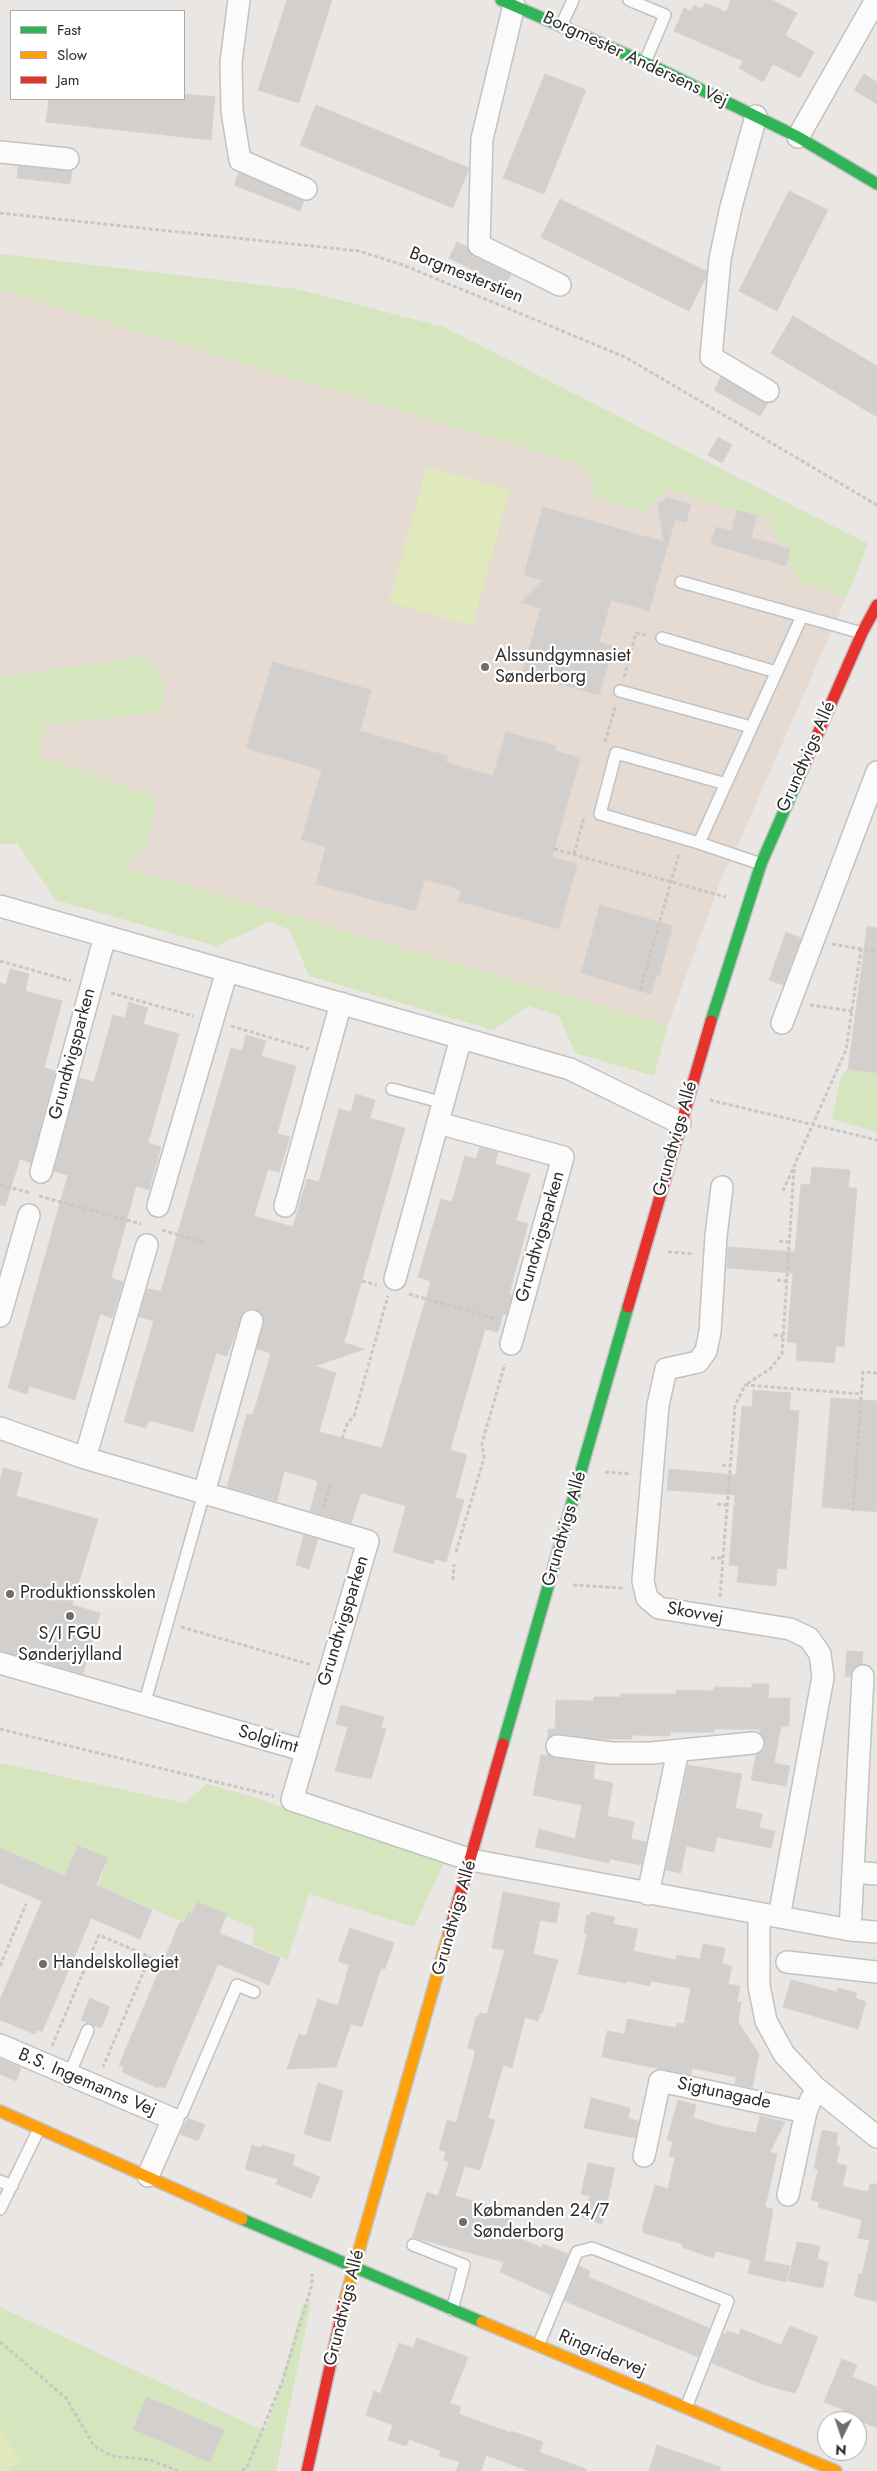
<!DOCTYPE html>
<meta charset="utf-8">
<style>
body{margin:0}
#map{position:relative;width:877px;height:2471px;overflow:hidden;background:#eae6e4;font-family:Jost,sans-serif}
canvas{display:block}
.legend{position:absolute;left:10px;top:10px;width:175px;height:90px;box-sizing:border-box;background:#fff;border:1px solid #ababab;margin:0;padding:6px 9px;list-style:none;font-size:15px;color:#2d2d2d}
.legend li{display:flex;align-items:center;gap:10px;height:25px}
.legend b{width:25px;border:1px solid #ababab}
.north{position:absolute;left:817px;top:2411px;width:50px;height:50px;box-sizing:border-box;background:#fff;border:1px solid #ababab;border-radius:50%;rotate:184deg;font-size:14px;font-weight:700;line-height:20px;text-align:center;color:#2d2d2d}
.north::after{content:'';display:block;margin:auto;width:18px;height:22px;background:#6f6e6d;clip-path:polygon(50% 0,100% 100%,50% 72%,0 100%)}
</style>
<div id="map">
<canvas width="877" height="2471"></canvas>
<ul class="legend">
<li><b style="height:6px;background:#30b455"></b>Fast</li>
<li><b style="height:6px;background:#ff9f0a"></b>Slow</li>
<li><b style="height:6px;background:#e5322d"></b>Jam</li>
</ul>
<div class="north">N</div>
</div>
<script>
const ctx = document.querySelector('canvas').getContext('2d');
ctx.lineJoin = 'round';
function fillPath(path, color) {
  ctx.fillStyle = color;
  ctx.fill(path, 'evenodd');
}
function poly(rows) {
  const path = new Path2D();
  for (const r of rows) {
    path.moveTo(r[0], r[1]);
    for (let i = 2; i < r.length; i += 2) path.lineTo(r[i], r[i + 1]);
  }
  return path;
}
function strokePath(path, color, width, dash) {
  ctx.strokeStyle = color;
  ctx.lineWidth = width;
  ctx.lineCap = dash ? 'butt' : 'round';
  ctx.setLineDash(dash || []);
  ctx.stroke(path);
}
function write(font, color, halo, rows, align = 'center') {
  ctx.font = font + ' Jost,sans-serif';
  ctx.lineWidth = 4.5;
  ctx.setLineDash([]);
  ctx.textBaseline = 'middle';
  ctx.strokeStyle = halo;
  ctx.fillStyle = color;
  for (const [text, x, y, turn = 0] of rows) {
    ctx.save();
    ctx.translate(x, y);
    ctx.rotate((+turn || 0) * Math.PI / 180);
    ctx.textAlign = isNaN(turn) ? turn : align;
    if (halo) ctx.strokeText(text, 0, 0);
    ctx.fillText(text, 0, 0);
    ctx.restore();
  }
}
fillPath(poly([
 [0,290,585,466,597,498,645,512,666,489,769,519,799,582,846,598,734,854,724,872,668,1025,122,867,157,798,37,755,47,725,161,712,146,656,0,677]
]), '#e5dbd2');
fillPath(poly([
 [0,254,296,289,444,327,868,544,846,598,799,582,769,519,666,489,645,512,597,498,585,466,0,290],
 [146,656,165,683,161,712,47,725,37,755,157,798,146,846,123,867,668,1025,654,1076,575,1053,559,1016,528,1006,493,1030,309,976,290,930,269,922,216,946,56,900,17,843,0,845,0,677],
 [848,1069,877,1073,877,1132,832,1119,841,1076],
 [0,1763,184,1803,207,1784,250,1796,444,1863,414,1927,309,1894,287,1960,252,1944,255,1929,198,1903,188,1924,98,1886,108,1860,79,1848,67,1876,0,1848],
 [303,2303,311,2303,276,2471,0,2471,0,2307,264,2431,275,2404]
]), '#d5e5bd');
fillPath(poly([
 [427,467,510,490,472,626,389,602],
 [0,2427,21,2462,6,2471,0,2471]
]), '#e0e9bb');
const building = poly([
 [287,0,332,0,299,103,258,90,287,0],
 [731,0,772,0,797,13,785,35,814,52,800,78,773,64,763,82,739,68,743,61,674,31,684,8,691,11,694,5,702,9,705,3,726,12,731,0],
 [545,74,586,90,544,194,503,178,545,74],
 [864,74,877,82,877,104,854,90,864,74],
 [184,94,215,97,211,140,46,122,49,99,184,99,184,94],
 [316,105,469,168,453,208,300,145,316,105],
 [18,166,72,171,70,184,17,178,18,166],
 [239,173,304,201,300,211,234,185,239,173],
 [789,191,828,210,777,311,739,291,789,191],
 [560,199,706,271,706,277,689,311,541,237,560,199],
 [457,242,467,247,473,256,511,274,505,286,449,258,457,242],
 [793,316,877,366,877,417,771,353,793,316],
 [721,377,768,403,760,416,714,390,721,377],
 [718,437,732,445,722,463,708,455,718,437],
 [668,498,691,504,686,522,675,520,649,611,611,600,599,642,613,646,599,695,522,673,541,608,521,602,543,580,524,575,543,507,664,542,658,507,659,503,668,498],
 [737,510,757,516,751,538,790,549,786,566,711,544,716,527,732,531,737,510],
 [273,662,371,690,360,731,448,756,446,762,493,776,506,732,556,746,555,751,580,758,552,857,577,864,559,929,458,901,461,890,425,879,415,911,316,884,326,847,301,840,322,770,246,748,273,662],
 [600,905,673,926,659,976,656,975,651,994,581,973,600,905],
 [867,927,877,928,877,1073,848,1069,867,927],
 [786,932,801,938,783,985,769,980,786,932],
 [10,969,29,974,25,991,62,1001,44,1068,55,1071,31,1163,20,1159,5,1206,0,1205,0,983,6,985,10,969],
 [129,1002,148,1008,143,1024,179,1034,148,1143,161,1147,149,1190,136,1186,111,1278,123,1282,112,1318,100,1314,75,1400,29,1386,27,1394,8,1388,68,1175,54,1171,79,1078,94,1082,113,1015,125,1018,129,1002],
 [246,1035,266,1041,261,1056,296,1066,277,1134,290,1137,279,1172,268,1169,254,1216,293,1227,307,1179,319,1182,339,1109,351,1112,356,1094,375,1100,370,1118,405,1128,344,1343,365,1349,315,1366,336,1373,319,1432,382,1448,431,1281,418,1277,430,1236,441,1199,452,1202,465,1156,476,1159,480,1147,498,1152,495,1164,530,1174,516,1220,528,1224,509,1294,512,1295,506,1315,503,1314,498,1332,485,1329,450,1450,467,1455,455,1498,464,1500,446,1562,435,1559,434,1564,393,1552,406,1506,361,1493,351,1523,310,1511,318,1481,284,1471,277,1501,227,1487,247,1414,253,1415,271,1353,257,1349,264,1318,256,1309,248,1309,243,1312,227,1356,216,1353,193,1432,149,1420,146,1428,124,1422,154,1321,139,1317,147,1289,161,1291,231,1048,242,1051,246,1035],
 [812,1167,850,1170,848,1188,857,1188,844,1347,836,1346,834,1363,796,1360,797,1343,787,1342,793,1273,727,1268,728,1247,795,1252,801,1184,810,1185,812,1167],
 [753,1390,791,1393,789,1410,799,1411,786,1569,777,1568,776,1586,737,1582,739,1566,729,1565,735,1495,667,1490,669,1469,736,1475,742,1406,752,1407,753,1390],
 [831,1398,877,1401,877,1512,822,1507,831,1398],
 [3,1468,22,1473,16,1496,98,1519,72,1605,100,1613,83,1674,0,1651,0,1481,3,1468],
 [304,1535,318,1539,309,1569,296,1565,304,1535],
 [847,1651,863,1652,862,1664,853,1669,850,1677,845,1676,847,1651],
 [752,1684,769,1684,768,1698,790,1698,789,1726,781,1726,774,1763,790,1766,786,1786,751,1780,756,1755,765,1748,765,1741,760,1733,760,1729,714,1729,714,1732,670,1732,670,1736,632,1735,632,1739,600,1739,559,1734,548,1738,548,1729,555,1729,556,1700,594,1701,594,1697,621,1697,621,1694,676,1694,677,1690,714,1691,714,1687,752,1688,752,1684],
 [341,1705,384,1717,381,1728,386,1729,371,1779,335,1771,348,1727,336,1724,341,1705],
 [547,1753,555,1758,595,1764,593,1779,613,1783,607,1816,634,1822,631,1839,646,1842,641,1865,610,1859,609,1863,535,1847,539,1829,575,1839,582,1805,533,1795,541,1755,547,1756,547,1753],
 [688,1765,742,1774,735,1808,762,1814,759,1828,775,1831,771,1848,717,1837,714,1852,686,1846,681,1873,666,1870,688,1765],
 [78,1846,108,1858,96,1885,152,1910,140,1939,91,1918,42,2032,37,2029,35,2034,0,2020,0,2000,42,1901,0,1883,0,1848,65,1876,78,1846],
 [503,1892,560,1903,556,1923,540,1920,533,1954,558,1960,542,2014,540,2014,538,2021,525,2017,512,2068,503,2065,488,2118,495,2120,480,2170,465,2166,455,2196,498,2208,499,2204,515,2210,507,2233,542,2248,543,2244,568,2254,551,2295,500,2272,504,2262,412,2237,427,2192,438,2196,449,2162,444,2160,446,2152,439,2150,447,2120,456,2123,474,2058,475,2050,468,2048,476,2017,478,2017,480,2013,487,2014,505,1950,492,1948,503,1892],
 [198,1902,227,1914,219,1933,280,1958,269,1985,218,1964,165,2088,159,2086,158,2088,122,2072,124,2067,119,2065,180,1922,184,1923,189,1912,192,1914,198,1902],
 [591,1912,615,1917,613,1924,638,1929,633,1951,676,1960,677,1955,700,1959,703,1944,725,1948,722,1964,732,1966,728,1984,740,1986,737,2002,741,2002,738,2022,759,2054,752,2088,735,2084,736,2077,692,2068,691,2075,602,2057,607,2031,625,2034,627,2019,676,2028,677,2023,684,2024,691,1988,651,1981,650,1986,627,1981,626,1983,578,1974,587,1934,584,1933,587,1915,590,1916,591,1912],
 [350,1928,394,1943,385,1969,381,1968,362,2027,351,2024,336,2067,287,2069,299,2034,306,2036,318,1999,338,2006,349,1965,338,1961,350,1928],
 [791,1980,837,1992,838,1988,857,1993,855,1998,866,2002,858,2029,783,2007,791,1980],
 [90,1998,110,2007,101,2028,81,2020,90,1998],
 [0,2059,21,2068,16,2081,0,2074,0,2059],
 [318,2083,343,2091,330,2142,304,2134,318,2083],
 [591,2098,630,2108,628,2118,639,2121,635,2138,584,2128,591,2098],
 [678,2100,696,2105,693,2118,720,2126,756,2133,760,2116,785,2122,770,2152,777,2154,765,2207,773,2209,764,2261,790,2266,786,2282,748,2273,751,2260,716,2251,713,2258,682,2247,683,2244,644,2233,642,2230,655,2185,668,2189,675,2157,669,2156,673,2142,667,2140,678,2100],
 [188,2118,205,2125,198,2141,180,2134,188,2118],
 [822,2130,838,2133,836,2145,840,2146,836,2163,847,2166,842,2186,868,2192,870,2184,877,2184,877,2302,854,2296,859,2274,862,2274,870,2240,858,2238,862,2220,818,2207,819,2202,811,2200,818,2170,814,2168,822,2130],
 [252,2145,262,2148,262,2145,295,2155,292,2165,320,2177,311,2198,276,2184,278,2179,245,2169,252,2145],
 [588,2163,615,2168,602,2224,581,2217,590,2196,581,2194,588,2163],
 [797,2242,820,2246,817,2259,828,2262,823,2288,788,2281,797,2242],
 [579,2266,590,2271,588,2277,709,2328,698,2357,565,2301,579,2266],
 [790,2326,818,2337,797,2390,794,2393,762,2384,712,2363,723,2334,725,2335,727,2331,739,2335,741,2329,781,2345,790,2326],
 [417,2338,468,2357,450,2403,461,2407,459,2414,511,2433,511,2431,543,2442,539,2452,586,2469,586,2471,529,2471,486,2455,481,2471,456,2471,460,2462,439,2456,441,2451,409,2439,406,2446,388,2440,393,2425,366,2415,374,2391,380,2394,399,2343,413,2348,417,2338],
 [842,2359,857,2365,852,2377,877,2387,877,2428,858,2420,859,2416,824,2402,842,2359],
 [147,2397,224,2430,210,2462,133,2429,147,2397],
 [657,2445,720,2467,720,2471,649,2471,657,2445]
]);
fillPath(building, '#d2cfcd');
strokePath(building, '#d5d2d0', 1);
const lane = poly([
 [629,0,665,15,645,62],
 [561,26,573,0],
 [681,582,802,616],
 [662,638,776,672],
 [620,691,751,727],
 [699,843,600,814,616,753,726,784],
 [761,864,699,843,802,616,862,633],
 [392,1089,444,1103],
 [144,1705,204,1493],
 [69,2075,88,2030],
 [173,2119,182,2113,237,1985,254,1992],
 [0,2181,12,2186],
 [0,2209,39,2129],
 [413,2245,464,2265,452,2310],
 [538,2346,577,2252,592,2248,728,2301,686,2408]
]);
const street = poly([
 [239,0,231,62,232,111,240,160,306,189],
 [514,5,482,139,479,245,560,285],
 [756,116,731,207,720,259,711,357,768,391],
 [798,137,876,0],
 [0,152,68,159],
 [0,906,570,1069,680,1123],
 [782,1023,877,772],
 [438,1123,563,1157,511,1344],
 [41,1172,105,936],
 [722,1187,716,1236,710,1332,706,1351,698,1362,666,1369,658,1405,643,1581,647,1598,659,1608,790,1629,809,1638,820,1654,823,1677,779,1917],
 [158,1206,227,971],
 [285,1206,341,1003],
 [395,1279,461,1038],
 [0,1316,29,1215],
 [252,1321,204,1493,368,1541,292,1800,471,1860,850,1930,877,1932],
 [0,1428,85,1458,204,1493],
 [85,1458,147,1245],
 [0,1663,306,1751],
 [557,1746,611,1753,651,1753,753,1743],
 [853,1872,877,1874],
 [648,1894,678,1751],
 [759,1914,759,1986,766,2021,784,2054,815,2087,877,2137],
 [850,1930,863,1676],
 [787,1962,877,1972],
 [0,2045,173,2119,148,2176],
 [644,2156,660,2081,806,2112],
 [788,2195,806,2112,811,2099]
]);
const fast = poly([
 [501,0,653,66,798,137,877,184],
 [711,1021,761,864,802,770],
 [503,1744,628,1307],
 [242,2219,482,2322]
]);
const slow = poly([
 [0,2111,242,2219],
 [344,2303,449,1933],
 [482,2322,836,2471]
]);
const jam = poly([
 [802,770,862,633,877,605],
 [628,1307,711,1021],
 [449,1933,503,1744],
 [307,2471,344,2303]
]);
strokePath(lane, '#c2c2c2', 14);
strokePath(street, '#c2c2c2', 24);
strokePath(fast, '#c2c2c2', 14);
strokePath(slow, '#c2c2c2', 14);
strokePath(jam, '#c2c2c2', 14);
strokePath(poly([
 [0,213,359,251,403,265,625,357,877,505],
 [624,677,636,633,647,635],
 [605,742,616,704],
 [554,849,726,897],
 [574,854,584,817],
 [832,944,861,949],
 [0,961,71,981],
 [640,990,679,854],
 [111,993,194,1016],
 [810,1005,852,1011],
 [231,1026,309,1049],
 [710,1100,877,1140],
 [794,1169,782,1354,770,1369,745,1385,861,1394],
 [0,1185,31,1193],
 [783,1191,846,1050,861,949,877,952],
 [39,1196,141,1224],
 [162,1230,203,1242],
 [779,1241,789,1242],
 [668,1252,694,1254],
 [777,1280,787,1281],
 [362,1281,377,1285],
 [409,1294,497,1319],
 [774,1335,783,1336],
 [342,1439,347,1424,354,1416,388,1296],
 [722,1465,730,1466],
 [605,1472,631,1474],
 [717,1504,727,1505],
 [323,1508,330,1484],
 [853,1511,863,1372,877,1373],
 [456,1552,484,1458,482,1443,505,1364],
 [711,1558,723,1558],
 [453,1580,454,1564],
 [573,1585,624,1588],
 [720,1597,735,1406,745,1385],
 [181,1627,312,1665],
 [0,1729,274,1796],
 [0,1966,26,1904],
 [52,2046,99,1935,150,1957,103,2067],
 [0,2342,66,2398,94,2446,112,2456,151,2460,178,2471],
 [242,2471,247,2467,282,2382,312,2285,312,2274]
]), '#c7c7c7', 3, [4, 2.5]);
strokePath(lane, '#fcfbfb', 11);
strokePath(street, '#fcfbfb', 21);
strokePath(fast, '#30b455', 11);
strokePath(slow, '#ff9f0a', 11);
strokePath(jam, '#e5322d', 11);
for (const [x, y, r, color] of [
 [485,667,5,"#6f6e6d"],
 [10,1594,5,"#6f6e6d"],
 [70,1616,5,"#6f6e6d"],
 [43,1964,5,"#6f6e6d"],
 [463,2222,5,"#6f6e6d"]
]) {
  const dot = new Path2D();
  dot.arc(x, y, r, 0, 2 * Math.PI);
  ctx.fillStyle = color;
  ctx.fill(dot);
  strokePath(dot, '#fff', 2);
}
write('18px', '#2d2d2d', '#fff', [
 ["Borgmester Andersens Vej",635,60,25],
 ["Borgmesterstien",466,276,22],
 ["Grundtvigs Allé",807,757,-66],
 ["Grundtvigsparken",73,1054,-75],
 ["Grundtvigs Allé",676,1139,-74],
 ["Grundtvigsparken",541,1237,-74],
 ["Grundtvigs Allé",565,1529,-74],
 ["Skovvej",695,1614,10],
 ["Grundtvigsparken",344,1621,-73],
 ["Solglimt",268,1740,16],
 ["Grundtvigs Allé",455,1918,-74],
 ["B.S. Ingemanns Vej",87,2083,23],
 ["Sigtunagade",724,2094,12],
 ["Grundtvigs Allé",345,2308,-76],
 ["Ringridervej",602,2354,23]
]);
write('18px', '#2d2d2d', '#fff', [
 ["Alssundgymnasiet",495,657],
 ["Sønderborg",495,678],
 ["Produktionsskolen",20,1594],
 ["S/I FGU",70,1635,"center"],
 ["Sønderjylland",70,1656,"center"],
 ["Handelskollegiet",53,1964],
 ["Købmanden 24/7",473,2212],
 ["Sønderborg",473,2233]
], 'left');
</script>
